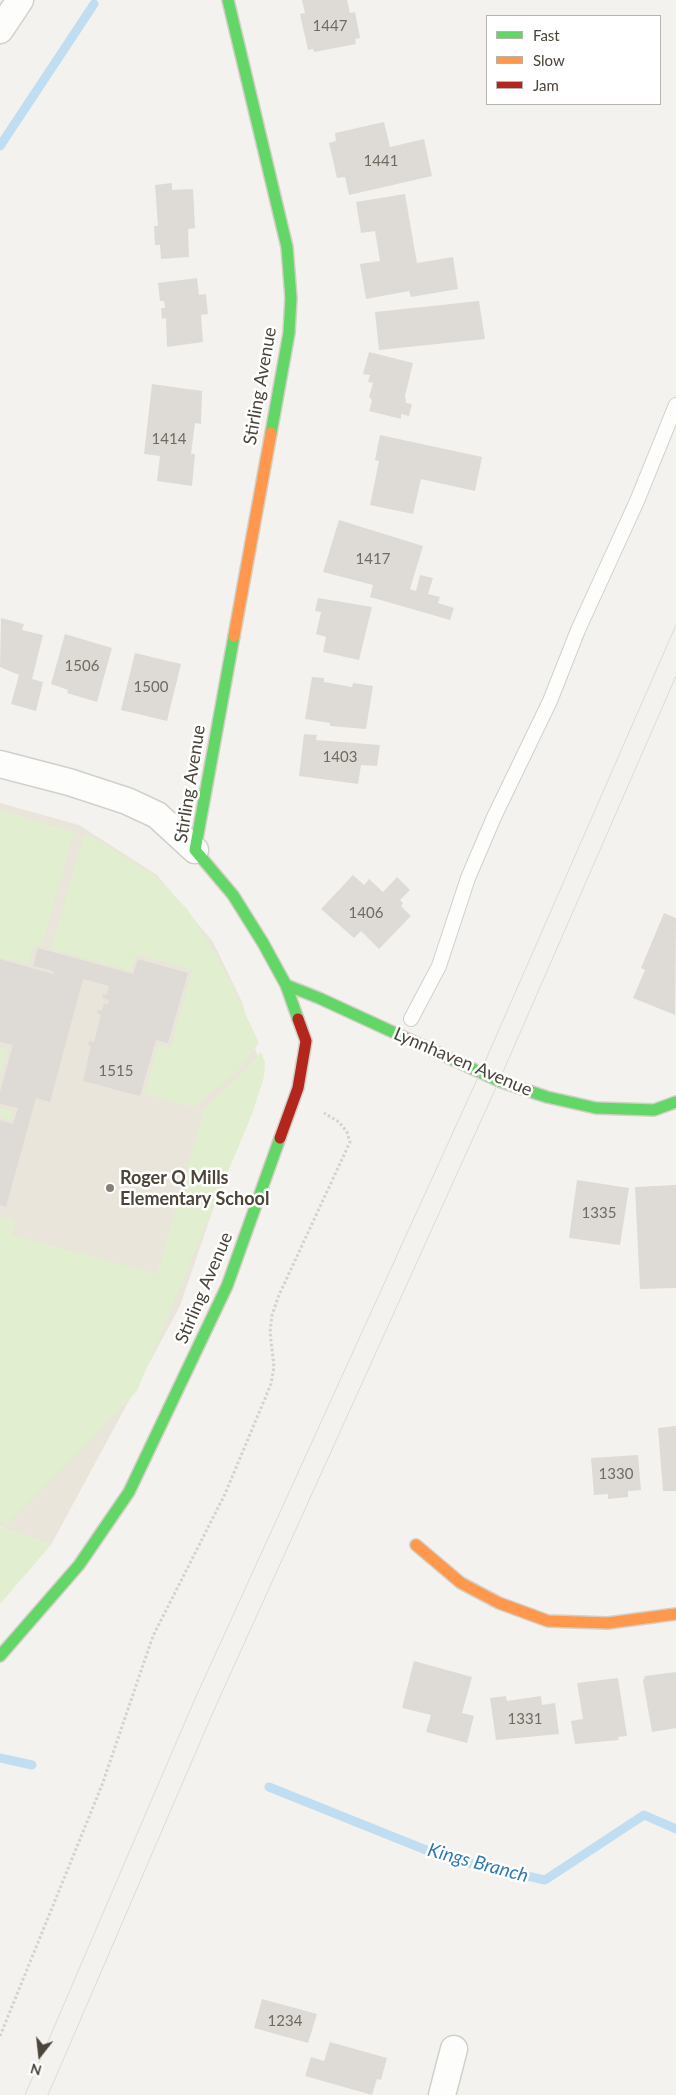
<!DOCTYPE html>
<style>
body{margin:0}
#map{position:relative;width:676px;height:2095px;overflow:hidden;background:#f4f2ee;font-family:Lato,sans-serif}
canvas{display:block}
.legend{position:absolute;left:486px;top:15px;width:175px;height:90px;box-sizing:border-box;background:#fff;border:1px solid #b7b4b0;margin:0;padding:6px 9px;list-style:none;font-size:15px;color:#4b4439}
.legend li{display:flex;align-items:center;gap:10px;height:25px}
.legend b{width:25px;border:1px solid #b7b4b0}
.north{position:absolute;left:15px;top:2030px;width:50px;height:50px;-webkit-text-stroke:4px #fff;paint-order:stroke;rotate:196deg;font-size:14px;font-weight:700;line-height:20px;text-align:center;color:#4b4439}
.north::after{content:'';display:block;margin:auto;width:18px;height:22px;background:#4b4439;clip-path:polygon(50% 0,100% 100%,50% 72%,0 100%)}
</style>
<div id="map">
<canvas width="676" height="2095"></canvas>
<ul class="legend">
<li><b style="height:6px;background:#63d668"></b>Fast</li>
<li><b style="height:6px;background:#ff974d"></b>Slow</li>
<li><b style="height:6px;background:#b3261e"></b>Jam</li>
</ul>
<div class="north">N</div>
</div>
<script>
const ctx = document.querySelector('canvas').getContext('2d');
ctx.lineJoin = 'round';
function fillPath(path, color) {
  ctx.fillStyle = color;
  ctx.fill(path, 'evenodd');
}
function poly(rows) {
  const path = new Path2D();
  for (const r of rows) {
    path.moveTo(r[0], r[1]);
    for (let i = 2; i < r.length; i += 2) path.lineTo(r[i], r[i + 1]);
  }
  return path;
}
function strokePath(path, color, width, dash) {
  ctx.strokeStyle = color;
  ctx.lineWidth = width;
  ctx.lineCap = dash ? 'butt' : 'round';
  ctx.setLineDash(dash || []);
  ctx.stroke(path);
}
function write(font, color, halo, rows, align = 'center') {
  ctx.font = font + ' Lato,sans-serif';
  ctx.lineWidth = 5;
  ctx.setLineDash([]);
  ctx.textBaseline = 'middle';
  ctx.strokeStyle = halo;
  ctx.fillStyle = color;
  for (const [text, x, y, turn = 0] of rows) {
    ctx.save();
    ctx.translate(x, y);
    ctx.rotate((+turn || 0) * Math.PI / 180);
    ctx.textAlign = isNaN(turn) ? turn : align;
    if (halo) ctx.strokeText(text, 0, 0);
    ctx.fillText(text, 0, 0);
    ctx.restore();
  }
}
fillPath(poly([
 [0,803,79,825,157,875,213,942,242,1002,261,1069,180,1306,51,1545,0,1526]
]), '#eae5da');
fillPath(poly([
 [0,810,74,832,41,947,34,945,28,964,0,957],
 [84,834,98,840,154,875,188,910,223,966,259,1043,237,1072,193,1107,145,1094,158,1045,171,1048,192,970,136,954,131,971,51,949],
 [0,1048,7,1050,0,1076],
 [261,1052,265,1062,264,1077,252,1114,137,1391,7,1525,0,1522,0,1216,15,1220,12,1235,157,1274,204,1110],
 [0,1108,13,1112,11,1120,0,1117],
 [0,1526,51,1545,0,1604]
]), '#e1eecf');
strokePath(poly([
 [0,146,94,4],
 [0,1758,32,1765],
 [269,1787,446,1858,545,1880,644,1815,676,1829]
]), '#c0ddf1', 9);
fillPath(poly([
 [302,0,347,0,350,13,355,12,360,38,355,39,356,44,314,52,313,49,308,50,300,14,305,13],
 [384,122,390,147,424,139,432,176,349,195,345,177,337,178,329,143,336,141,335,133],
 [172,183,172,190,193,189,195,228,188,229,189,257,161,259,160,245,155,245,154,226,158,226,155,185],
 [405,194,417,263,453,257,458,289,411,297,409,291,366,299,360,264,380,261,375,231,361,233,356,202],
 [197,278,199,295,206,294,208,314,201,315,203,342,167,347,166,318,162,319,161,308,165,308,164,301,160,301,158,283],
 [479,301,485,339,379,350,375,312],
 [369,352,413,363,405,396,406,403,412,404,409,416,401,414,401,419,369,411,372,400,369,397,373,383,368,382,370,375,363,374],
 [152,384,202,391,201,424,195,423,191,454,195,454,192,486,157,481,160,456,144,454],
 [380,435,482,457,475,491,421,479,413,514,370,505,379,461,375,460],
 [339,520,423,546,410,589,416,591,420,575,433,578,428,594,440,597,438,603,454,608,450,620,370,597,373,585,323,572],
 [318,598,372,607,359,660,323,652,326,637,316,634,321,612,315,611],
 [1,618,24,624,22,630,43,635,32,679,43,682,36,711,11,704,19,675,0,667],
 [65,634,112,648,97,702,67,693,68,690,51,684],
 [135,653,181,664,167,721,121,710],
 [312,677,324,678,324,682,352,687,353,683,373,686,366,729,330,726,330,723,305,719],
 [304,734,317,735,316,740,380,745,377,766,361,765,358,784,299,776],
 [353,875,364,885,369,879,383,892,397,877,410,890,400,900,403,903,401,906,411,916,379,949,361,931,354,938,321,909],
 [664,913,676,918,675,1015,633,998,645,970,641,968],
 [38,948,133,974,138,959,188,973,168,1043,156,1040,140,1096,83,1081,91,1046,88,1045,89,1041,94,1042,101,1015,97,1013,98,1010,102,1011,104,1003,108,1005,109,1000,102,998,103,994,107,995,109,986,83,979,50,1102,36,1098,6,1207,0,1205,0,1120,13,1124,18,1108,0,1104,0,1092,13,1045,0,1042,0,959,53,974,53,971,33,966],
 [577,1180,629,1188,620,1245,569,1238],
 [676,1185,676,1288,640,1289,635,1187],
 [676,1426,676,1491,663,1491,658,1428],
 [638,1455,641,1490,628,1491,628,1497,608,1499,608,1494,594,1495,591,1458],
 [414,1661,472,1677,462,1713,474,1716,467,1743,426,1732,431,1715,402,1708],
 [676,1672,676,1728,652,1732,643,1681,645,1676],
 [618,1678,627,1736,618,1737,619,1740,575,1744,571,1721,583,1719,577,1683],
 [506,1696,507,1701,541,1696,542,1705,555,1703,559,1734,496,1740,490,1698],
 [262,1999,317,2014,308,2043,254,2028],
 [330,2042,387,2058,381,2080,377,2079,372,2095,305,2076,311,2057,324,2061]
]), '#dedbd6');
const lane = poly([
 [411,1019,439,966,468,878,494,817,550,701,578,630,637,501,676,405]
]);
const street = poly([
 [0,30,20,0],
 [0,764,69,782,127,801,157,815,195,850],
 [442,2095,454,2049]
]);
const fast = poly([
 [228,0,287,247,291,298,289,333,271,433],
 [234,636,195,850,233,895,263,943,286,985,298,1019],
 [286,985,319,998,499,1081,547,1097,596,1108,654,1110,676,1102],
 [0,1656,79,1565,129,1492,227,1286,280,1138]
]);
const slow = poly([
 [234,636,271,433],
 [416,1545,461,1583,499,1603,548,1621,608,1623,676,1614]
]);
const jam = poly([
 [280,1138,298,1088,306,1041,298,1019]
]);
strokePath(lane, '#d2d0cb', 16);
strokePath(street, '#d2d0cb', 29);
strokePath(fast, '#d3cfc5', 14);
strokePath(slow, '#d3cfc5', 14);
strokePath(jam, '#d3cfc5', 14);
strokePath(poly([
 [0,2036,102,1785,153,1636,225,1494,271,1384,274,1367,270,1332,272,1315,279,1295,350,1142,347,1132,339,1122,324,1113]
]), '#d3d2cc', 3, [2.5, 2.5]);
strokePath(lane, '#fdfdfc', 14);
strokePath(street, '#fdfdfc', 26);
strokePath(fast, '#63d668', 11);
strokePath(slow, '#ff974d', 11);
strokePath(jam, '#b3261e', 11);
strokePath(poly([
 [25,2095,194,1701,480,1073,676,625],
 [48,2095,214,1710,499,1081,676,676]
]), '#dbdbda', 1);
for (const [x, y, r, color] of [
 [110,1188,5,"#868178"]
]) {
  const dot = new Path2D();
  dot.arc(x, y, r, 0, 2 * Math.PI);
  ctx.fillStyle = color;
  ctx.fill(dot);
  strokePath(dot, '#fff', 2);
}
write('15px', '#706a61', null, [
 ["1447",330,26],
 ["1441",381,161],
 ["1414",169,439],
 ["1417",373,559],
 ["1506",82,666],
 ["1500",151,687],
 ["1403",340,757],
 ["1406",366,913],
 ["1515",116,1071],
 ["1335",599,1213],
 ["1330",616,1474],
 ["1331",525,1719],
 ["1234",285,2021]
]);
write('18px', '#4b4439', '#fff', [
 ["Stirling Avenue",260,386,-80],
 ["Stirling Avenue",190,784,-81],
 ["Lynnhaven Avenue",463,1062,23],
 ["Stirling Avenue",204,1288,-67]
]);
write('bold 18px', '#4b4439', '#fff', [
 ["Roger Q Mills",120,1178],
 ["Elementary School",120,1199]
], 'left');
write('italic 19px', '#2e7ab2', '#fff', [
 ["Kings Branch",478,1863,15]
]);
</script>
